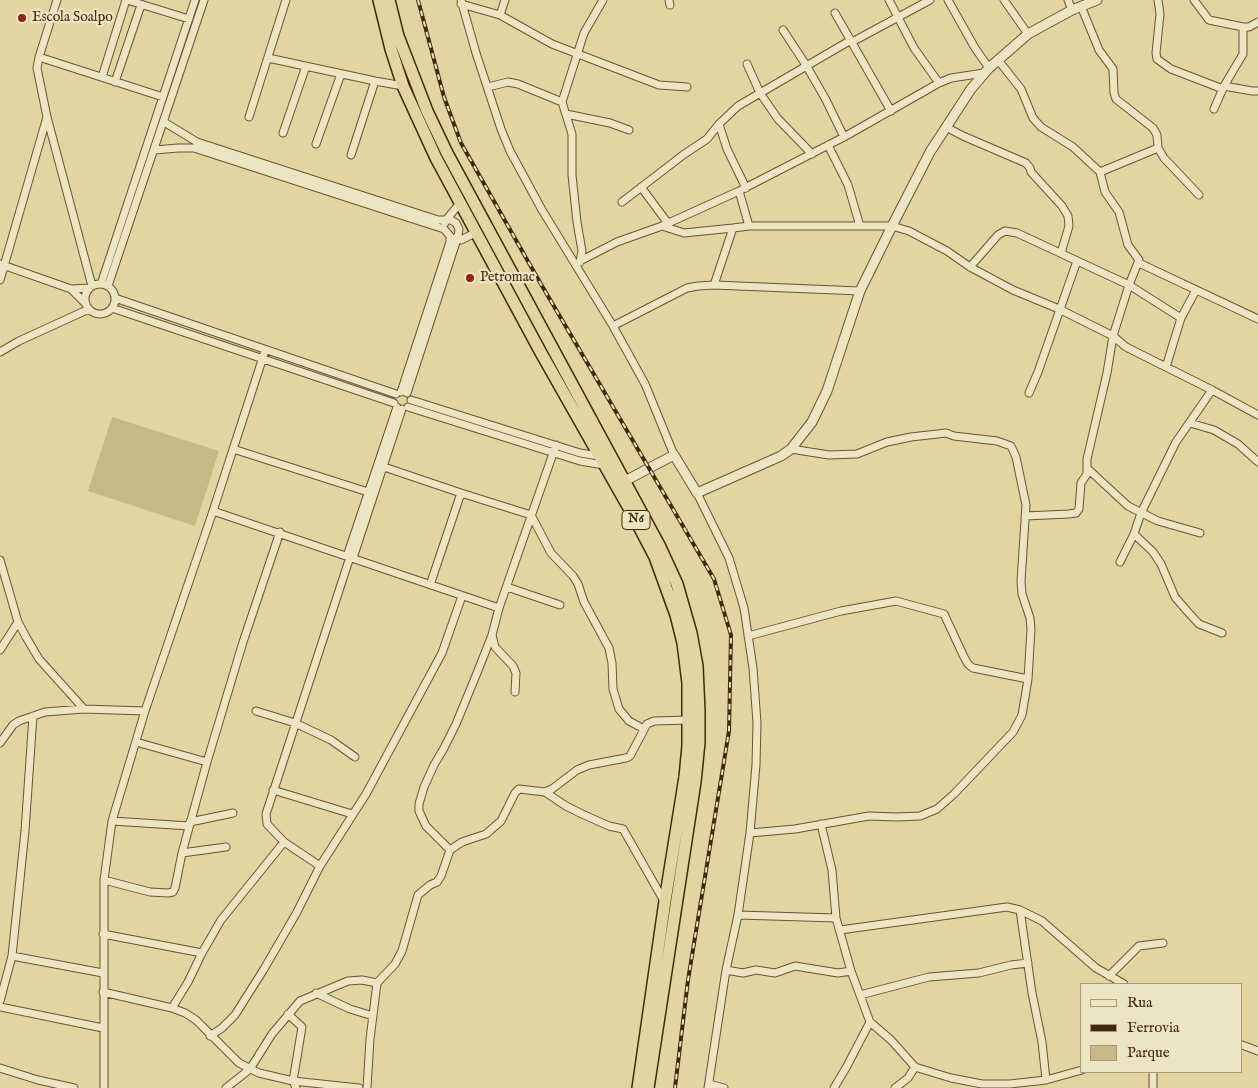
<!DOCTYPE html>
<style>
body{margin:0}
#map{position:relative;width:1258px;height:1088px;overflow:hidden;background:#e2d5a2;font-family:"IM FELL English",serif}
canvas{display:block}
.legend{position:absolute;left:1080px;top:983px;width:162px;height:90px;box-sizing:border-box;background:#ece4c3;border:1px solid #a89a78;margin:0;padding:6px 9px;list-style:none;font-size:15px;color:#412a07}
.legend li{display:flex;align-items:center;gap:10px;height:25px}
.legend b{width:25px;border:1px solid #a89a78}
</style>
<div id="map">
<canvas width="1258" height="1088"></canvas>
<ul class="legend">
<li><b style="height:6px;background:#ece4c3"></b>Rua</li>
<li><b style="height:6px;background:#412a07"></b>Ferrovia</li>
<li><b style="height:14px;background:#c7b888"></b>Parque</li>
</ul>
</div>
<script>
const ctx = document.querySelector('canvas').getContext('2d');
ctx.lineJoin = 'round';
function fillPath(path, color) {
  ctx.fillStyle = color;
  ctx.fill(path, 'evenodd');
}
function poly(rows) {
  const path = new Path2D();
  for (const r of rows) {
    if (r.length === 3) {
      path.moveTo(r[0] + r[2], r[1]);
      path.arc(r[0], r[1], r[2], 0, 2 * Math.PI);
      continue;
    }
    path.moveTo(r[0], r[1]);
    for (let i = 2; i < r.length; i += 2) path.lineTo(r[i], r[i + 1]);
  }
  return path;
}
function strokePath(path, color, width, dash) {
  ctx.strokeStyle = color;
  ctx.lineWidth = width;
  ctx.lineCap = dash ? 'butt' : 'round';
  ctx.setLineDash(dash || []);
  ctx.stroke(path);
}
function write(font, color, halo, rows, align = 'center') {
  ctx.font = font + ' "IM FELL English",serif';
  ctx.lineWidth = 4.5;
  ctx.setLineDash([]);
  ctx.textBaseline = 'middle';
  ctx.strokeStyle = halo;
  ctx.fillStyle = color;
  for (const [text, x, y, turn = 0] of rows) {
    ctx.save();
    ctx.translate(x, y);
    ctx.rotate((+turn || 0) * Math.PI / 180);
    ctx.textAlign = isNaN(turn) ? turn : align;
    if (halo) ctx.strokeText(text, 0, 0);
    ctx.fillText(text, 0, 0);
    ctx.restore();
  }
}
fillPath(poly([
 [112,417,219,451,195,526,88,491]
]), '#c7b888');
const minor = poly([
 [57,0,39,57,37,68,47,117,92,286],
 [127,0,189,19],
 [461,0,476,53,501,129,510,151,542,210,613,326,645,384,674,455],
 [669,0,670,5],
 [889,0,914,48,939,83],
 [948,0,975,48,989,68],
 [1004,0,1028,34],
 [1068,0,1072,10],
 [1158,0,1160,14,1156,53,1157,59,1171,69,1223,89],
 [1194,0,1209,20,1243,27,1249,27,1258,22],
 [461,4,500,15,552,44,659,85,687,87],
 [1081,6,1099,50,1113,69,1114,93,1116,99,1153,128,1157,135,1158,148,1164,158,1199,195],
 [835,13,891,111],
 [500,15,505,0],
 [783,30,806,65,826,100,844,137],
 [852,42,930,0],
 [39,57,163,97],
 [268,58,375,81,403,86],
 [998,60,1021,89,1033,118,1041,127,1073,147,1100,172,1105,192,1119,212,1128,245,1139,260,1129,285,1113,336,1107,373,1087,459,1087,474,1081,483,1079,509,1076,513,1069,514,1025,516],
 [747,64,760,93,778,119,812,154],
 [102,77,126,0],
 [115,82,141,5],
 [1224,86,1252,91,1258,91],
 [488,87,508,82,518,84,562,102],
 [1214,109,1224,86,1243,54,1243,27],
 [566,114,610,123,629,130],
 [249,117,286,0],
 [164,122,197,142,438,220,446,220,461,202],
 [719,124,727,149,746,188],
 [946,127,963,136,1026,163,1030,168,1031,172,1062,206,1068,216,1069,226,1061,253],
 [283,133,306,66],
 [316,144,341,74],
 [828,145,848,185,860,226],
 [155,150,178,148,194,148,444,229,450,236,450,242,401,392],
 [351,155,375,81],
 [1100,172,1158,148],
 [641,187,667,222],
 [739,191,749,226],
 [622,202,683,155,707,139,719,124,738,106,851,40],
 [662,226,684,233,733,228],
 [455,238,461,240,477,232],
 [580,261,617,242,662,226,739,191,844,137,939,83,951,78,984,73],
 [580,262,582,251,577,222,572,175,572,134,562,102,584,33,603,0],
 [1139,263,1258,319],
 [0,264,71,289,89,288],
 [970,267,998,235,1005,231,1017,233,1129,285,1181,318],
 [0,280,47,117],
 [100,299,15],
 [101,284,195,0],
 [714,285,733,228,749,226,892,226,909,231,947,251,970,267,1013,290,1059,309,1113,336,1126,347,1212,390,1258,415],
 [108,286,204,0],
 [71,289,86,304],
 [115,298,396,394],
 [112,308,394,403],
 [613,326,687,288,698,286,714,285,860,291],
 [0,352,19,341,89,309],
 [1166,367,1181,318,1196,290],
 [407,393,458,236,459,229,456,223,451,220,446,220,445,223],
 [1029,393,1038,372,1077,261],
 [411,400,580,453,599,456],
 [408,407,580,461,604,465],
 [1190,423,1214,430,1238,444,1258,462],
 [233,449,368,492],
 [384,467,461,493,430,585],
 [1088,469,1128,506,1158,521,1200,533],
 [461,493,531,515,551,553,573,576,578,584,584,602,609,648,612,663,613,689,619,709,629,721,644,729],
 [697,493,729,558,744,608,753,668,757,723,756,765,750,833,738,915,726,970,708,1088],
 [213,511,499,608,556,445],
 [1134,534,1153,552,1161,564,1175,597,1187,611,1199,624,1222,633],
 [347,556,397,407],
 [353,558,402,409],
 [0,560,18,622,26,637,39,659,84,709],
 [1120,562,1134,534,1141,513,1176,442,1212,390],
 [507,587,560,605],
 [492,635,495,647,513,666,516,673,515,692],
 [748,636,841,611,896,601,944,614,964,657,968,664,973,668,1028,679],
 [0,650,18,622],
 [256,711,295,723,331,740,355,757],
 [136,742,207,762],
 [0,743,13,725,19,721,45,712,84,709,145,711],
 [273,790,352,814],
 [545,792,566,806,582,814,609,826,623,829,664,901],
 [112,821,189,826],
 [190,822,233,813],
 [821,824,832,870,836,918],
 [750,833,795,829,869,816,897,817,920,816,937,809,954,794,1013,732,1022,715,1028,679,1031,629,1030,618,1022,594,1021,581,1026,505,1016,457,1011,446,997,441,954,436,946,433,911,437,887,442,857,454,829,455,791,449],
 [450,850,426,826,419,811,419,804,424,787,434,765,444,748,456,724,477,673,492,635,499,608],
 [182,853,226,847],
 [320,866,284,842,267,824,266,814,350,557],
 [104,880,150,892,168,893,173,892,175,888,182,853,207,762,243,642,280,532],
 [1020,910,1032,993,1042,1042,1046,1080],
 [738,915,836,918,851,971,870,1022,891,1040,915,1067,951,1078,982,1084,1010,1084,1046,1080,1082,1070],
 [840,930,1007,907,1020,910,1042,921,1096,968,1124,984],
 [103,934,202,953],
 [12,956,103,973],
 [726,970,743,973,756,970,775,973,795,966,838,973,851,971],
 [1109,976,1139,946,1163,943],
 [103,992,172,1008,185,1013,196,1020,239,1063,259,1073,293,1081,359,1088],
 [316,993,350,1009,373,1016],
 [860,995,929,977,979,973,1011,965,1028,963],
 [0,1001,12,956,25,831,33,716],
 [0,1007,103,1028],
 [172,1008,188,982,202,953,221,920,284,842],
 [288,1014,302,1027,293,1081,296,1088],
 [210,1036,222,1028,235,1015,264,969,297,912,320,866,366,794,442,653,462,596],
 [1242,1045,1258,1051],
 [0,1068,38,1080,74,1088],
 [709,1084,724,1088],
 [104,1088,104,880,112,821,145,711,213,511,265,351],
 [226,1088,250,1069,272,1034,300,1001,348,981,362,980,377,983],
 [367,1088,370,1039,377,983,395,964,402,951,418,895,430,885,437,882,441,876,450,850,462,842,486,834,501,821,515,793,519,789,545,792,552,789,577,770,589,765,626,758,630,756,647,724,654,721,689,720],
 [834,1088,847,1066,870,1022],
 [895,1088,908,1078,915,1067],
 [1153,1088,1153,1072]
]);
const tertiary = poly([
 [621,483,674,455,697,493,781,456,791,449,812,422,827,391,860,291,892,226,930,152,971,89,989,68,1028,34,1072,10,1097,0]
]);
const trunk = poly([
 [379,0,391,49,403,86,436,158,540,351,633,515,655,557,676,615,683,643,688,683,688,746,685,777,665,901,638,1088],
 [389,0,398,36,427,111,447,153,659,545,677,584,691,633,697,666,699,712,699,742,695,782,648,1088]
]);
strokePath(minor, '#69552e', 9);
strokePath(tertiary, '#69552e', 11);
strokePath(trunk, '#412a07', 14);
strokePath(minor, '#ece4c3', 7);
strokePath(tertiary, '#ece4c3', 9);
strokePath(trunk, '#e2d5a2', 11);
const rail = poly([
 [418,0,444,97,461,143,538,279,714,579,731,635,729,731,688,980,675,1088]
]);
strokePath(rail, '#412a07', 4);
strokePath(rail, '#ece4c3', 2, [5.5]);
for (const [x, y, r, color] of [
 [22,18,5,"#8f2418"],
 [470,278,5,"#8f2418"]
]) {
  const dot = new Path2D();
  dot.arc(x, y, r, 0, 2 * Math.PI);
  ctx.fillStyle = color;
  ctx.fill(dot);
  strokePath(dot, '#ece4c3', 2);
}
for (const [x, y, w] of [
 [636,520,28]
]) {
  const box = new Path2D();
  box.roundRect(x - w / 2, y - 9.5, w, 19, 4);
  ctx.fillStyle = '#ece4c3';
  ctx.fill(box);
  strokePath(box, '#412a07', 1);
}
write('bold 12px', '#412a07', null, [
 ["N6",636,520]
]);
write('14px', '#412a07', '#ece4c3', [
 ["Escola Soalpo",32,18],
 ["Petromac",480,278]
], 'left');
</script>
